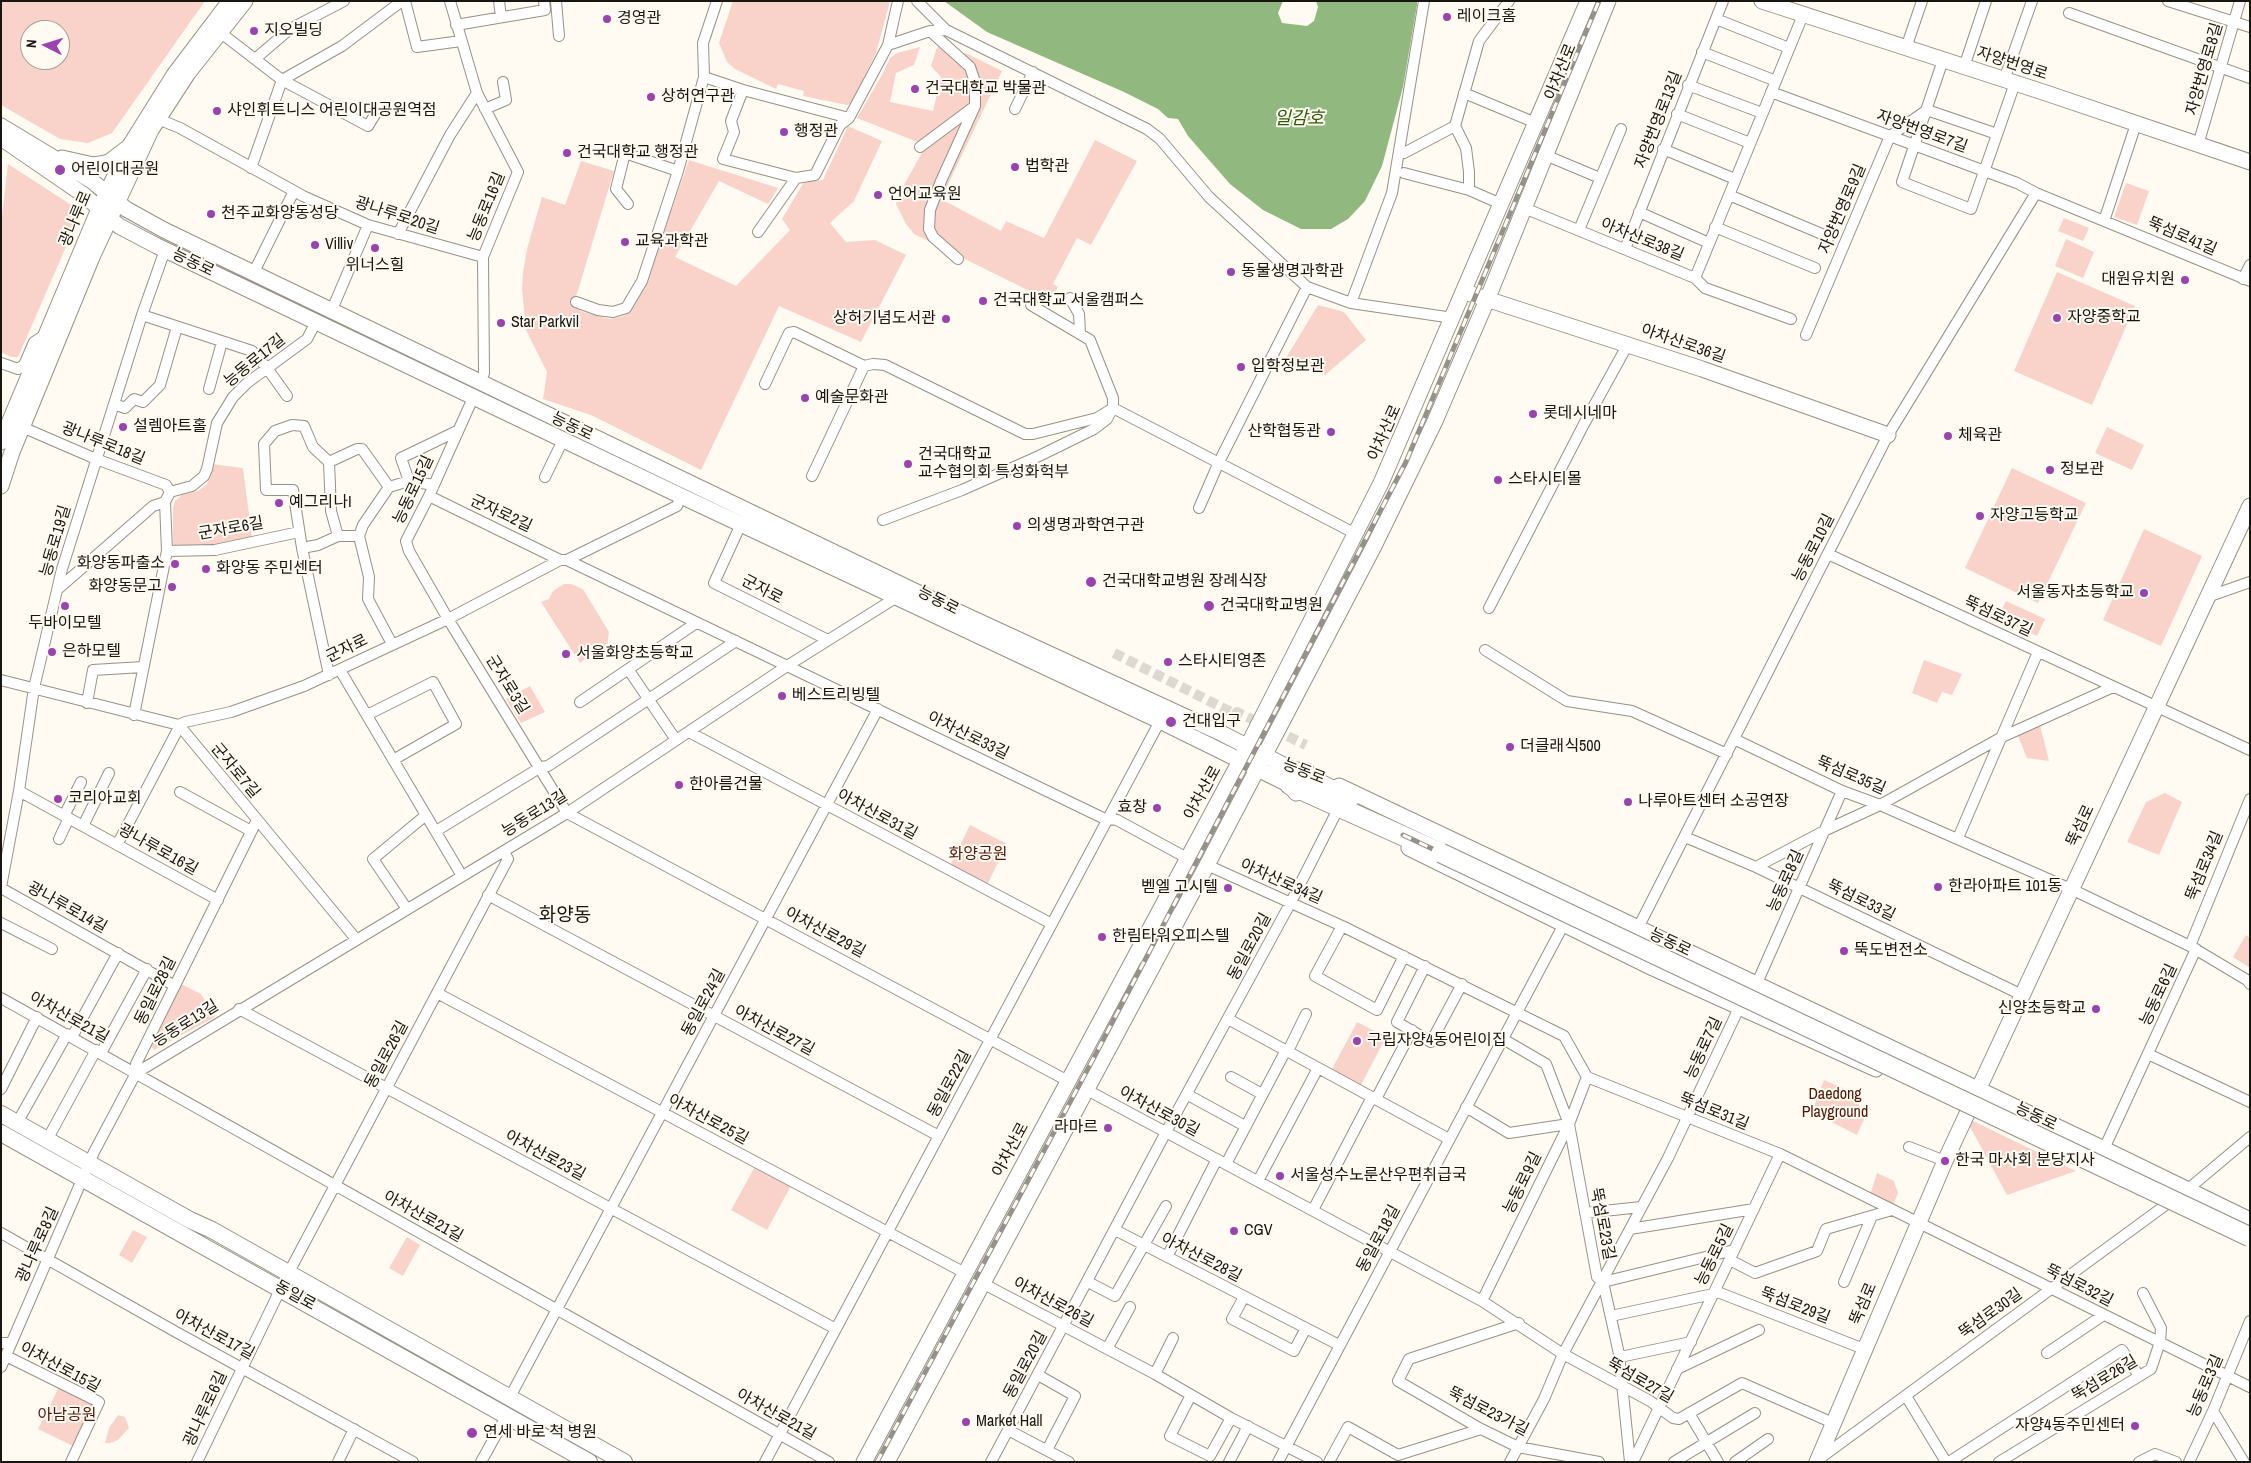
<!DOCTYPE html>
<meta charset="utf-8">
<style>
body{margin:0}
#map{position:relative;width:2251px;height:1463px;overflow:hidden;background:#fffbf2;font-family:"Archivo Narrow",sans-serif}
canvas{display:block}
.frame{position:absolute;inset:0;border:2px solid #181611;pointer-events:none}
.north{position:absolute;left:20px;top:20px;width:50px;height:50px;box-sizing:border-box;background:#fffbf2;border:1px solid #a39f98;border-radius:50%;rotate:275deg;font-size:14px;font-weight:700;line-height:20px;text-align:center;color:#181611}
.north::after{content:'';display:block;margin:auto;width:18px;height:22px;background:#9a43b0;clip-path:polygon(50% 0,100% 100%,50% 72%,0 100%)}
</style>
<div id="map">
<canvas width="2251" height="1463"></canvas>
<div class="frame"></div>
<div class="north">N</div>
</div>
<script>
const ctx = document.querySelector('canvas').getContext('2d');
ctx.lineJoin = 'round';
function fillPath(path, color) {
  ctx.fillStyle = color;
  ctx.fill(path, 'evenodd');
}
function poly(rows) {
  const path = new Path2D();
  for (const r of rows) {
    path.moveTo(r[0], r[1]);
    for (let i = 2; i < r.length; i += 2) path.lineTo(r[i], r[i + 1]);
  }
  return path;
}
function strokePath(path, color, width, dash) {
  ctx.strokeStyle = color;
  ctx.lineWidth = width;
  ctx.lineCap = dash ? 'butt' : 'round';
  ctx.setLineDash(dash || []);
  ctx.stroke(path);
}
function write(font, color, halo, rows, align = 'center') {
  ctx.font = font + ' "Archivo Narrow","Noto Sans KR",sans-serif';
  ctx.lineWidth = 4;
  ctx.setLineDash([]);
  ctx.textBaseline = 'middle';
  ctx.strokeStyle = halo;
  ctx.fillStyle = color;
  for (const [text, x, y, turn = 0] of rows) {
    ctx.save();
    ctx.translate(x, y);
    ctx.rotate((+turn || 0) * Math.PI / 180);
    ctx.textAlign = isNaN(turn) ? turn : align;
    if (halo) ctx.strokeText(text, 0, 0);
    ctx.fillText(text, 0, 0);
    ctx.restore();
  }
}
fillPath(poly([
 [1,1,205,1,112,133,88,143,60,139,1,105],
 [30,30,60,30,60,60,30,60],
 [733,1,890,1,876,53,851,104,847,105,803,96,804,91,778,84,776,89,735,69,727,62,719,43],
 [920,47,914,65,896,73,890,102,933,111,941,77,931,66,937,47,968,54,1002,71,941,199,1001,231,1006,221,1044,238,1095,140,1137,161,1091,245,1077,238,1053,284,1058,287,1050,301,914,234,906,224,896,204,900,192,924,149,920,143,857,118,882,75,890,58,897,53],
 [848,126,882,141,854,201,830,223,846,242,875,240,906,255,861,342,779,306,701,470,591,415,543,399,547,372,526,330,522,289,523,272,527,249,542,197,565,205,581,161,614,171,573,307,583,312,610,319,624,316,643,291,689,160,778,188,768,204,719,181,675,257,736,286,790,230,782,219,804,182,823,180],
 [8,164,76,208,79,217,18,357,11,357,1,352,1,225],
 [2126,183,2149,191,2137,225,2114,217],
 [2064,218,2089,228,2083,241,2058,231],
 [2066,239,2094,252,2083,278,2055,266],
 [2057,272,2135,306,2092,405,2014,371],
 [1318,305,1344,312,1366,340,1325,375,1286,358],
 [2107,427,2144,445,2132,470,2095,453],
 [212,464,243,468,252,538,215,546,175,547,173,543,173,507,175,501,182,495,198,491,207,484],
 [2012,468,2086,503,2038,603,1965,568],
 [2144,529,2202,556,2161,646,2103,620],
 [564,584,571,584,583,589,609,632,607,646,602,652,596,655,586,656,586,658,580,663,541,602,549,599,553,591],
 [2006,601,2045,619,2037,636,1998,618],
 [1924,660,1962,674,1952,695,1942,692,1937,703,1912,693],
 [530,686,545,712,521,723,506,699],
 [2040,725,2049,761,2027,758,2018,736],
 [2165,793,2182,802,2159,855,2127,842,2146,802],
 [970,825,1007,844,987,885,950,866],
 [2246,935,2250,938,2250,968,2233,957],
 [181,984,201,994,215,1017,154,1050,150,1044],
 [1357,1022,1386,1037,1361,1085,1332,1069],
 [1824,1080,1852,1092,1865,1117,1857,1135,1812,1112],
 [1971,1120,2076,1171,2007,1195,1969,1125],
 [757,1163,793,1182,767,1230,731,1210],
 [1877,1173,1894,1181,1898,1193,1892,1207,1870,1195],
 [133,1230,147,1237,132,1263,119,1255],
 [407,1237,420,1245,403,1276,389,1268],
 [60,1385,95,1402,73,1446,38,1429],
 [118,1415,125,1417,129,1428,118,1440,110,1443,105,1443,109,1428]
]), '#f9d3c9');
fillPath(poly([
 [944,1,1283,1,1278,13,1282,23,1307,26,1314,21,1318,7,1316,1,1417,1,1417,5,1403,87,1382,166,1365,201,1348,219,1331,229,1301,229,1263,210,1230,184,1188,136,1178,119,1168,118,1158,109,1124,92,987,32]
]), '#91b87e');
strokePath(poly([
 [1114,653,1225,709,1236,714,1237,712,1306,745]
]), '#dcd9d0', 10, [10, 5]);
const street = poly([
 [405,1,417,47,461,41],
 [450,1,477,93,518,172,483,257,484,373,480,383],
 [499,1,501,17],
 [556,1,559,36],
 [898,1,888,45,930,31],
 [917,1,946,30,1147,129,1160,139,1209,197,1307,287,1351,303,1392,193,1424,1],
 [2168,1,2250,27],
 [2069,13,2250,78],
 [1716,19,1789,48],
 [456,25,545,10,544,1],
 [946,30,930,31,970,67,975,82,975,106],
 [221,33,282,80,368,126,376,113],
 [1906,48,1922,1],
 [1702,52,1776,81],
 [255,59,290,29,344,1],
 [1943,60,1902,182,1971,209,2015,83],
 [1964,67,1986,1],
 [704,77,743,90],
 [282,80,342,46,402,1],
 [2004,80,2032,1],
 [1688,85,1762,113],
 [1771,92,2017,183,2036,193,2250,281],
 [1464,93,1536,123],
 [485,109,506,100,503,82],
 [1015,109,1033,72],
 [1677,114,1750,143],
 [849,118,840,125,815,175,796,178,723,159,734,132,731,121,743,90,849,118,888,45],
 [158,119,180,128,303,196,368,225,483,257],
 [2198,145,2240,1],
 [920,147,975,106,941,181,930,210,929,229,933,237,958,259],
 [1663,149,1735,179],
 [1404,153,1455,126],
 [1545,155,1600,178],
 [251,168,282,80],
 [1404,173,1469,190],
 [1729,195,1829,237],
 [628,204,616,189,625,153,678,171,704,77,703,43,717,1],
 [1501,204,1469,190,1469,172,1466,148,1455,126,1479,41,1509,1],
 [1524,208,1695,278,1705,288,1791,319],
 [1639,212,1709,243],
 [2104,221,2136,124],
 [1715,227,1815,268],
 [1579,230,1621,129],
 [758,232,796,178],
 [398,234,450,135,477,93],
 [1625,249,1723,1],
 [253,274,294,191],
 [1695,278,1803,15],
 [2243,279,2250,265],
 [1070,298,1079,314,1080,332],
 [576,302,598,310,613,312,626,308,642,281,678,171],
 [1351,303,1453,318],
 [331,312,368,225],
 [142,315,252,351,267,368,287,396],
 [1806,335,1890,136,1927,110,1997,134],
 [1,363,18,369,24,365,34,342,45,335],
 [765,384,789,333,794,332,864,366],
 [209,389,222,342],
 [473,398,429,496,406,541,409,551,448,619,567,813,1068,1081],
 [114,404,125,408,134,399,143,402,160,385,177,327],
 [1113,408,1356,534],
 [22,427,96,459,166,485,170,492],
 [329,462,357,449,362,449,389,487],
 [812,476,864,366,873,364,885,365,1025,434,1033,434,1097,418,1110,410],
 [545,477,563,440],
 [409,481,401,458,457,431],
 [429,496,560,560],
 [1199,508,1219,462,1307,287],
 [883,520,962,490,1039,456,1094,429,1107,419,1113,408,1113,398,1090,340,1031,305],
 [741,524,714,583,828,640],
 [302,548,318,545,338,536,359,536],
 [167,551,215,550,299,532],
 [1828,554,2250,750],
 [567,560,1103,818,1117,820,1187,858],
 [58,589,153,506,165,502],
 [2207,597,2250,582],
 [1489,608,1584,424,1628,344],
 [392,644,368,599,369,577,359,536,363,525,389,487,409,481,434,485],
 [1485,650,1567,701,1632,711,1727,754],
 [628,669,676,740],
 [340,670,462,876],
 [329,675,302,548,293,490,266,490,264,444,275,431,292,425,304,426,313,447,329,462,331,511,338,536],
 [1,680,179,725,185,722,231,712,304,686,448,619,560,560,567,560,677,506,681,496],
 [580,702,696,623],
 [87,703,93,670,143,667],
 [134,715,167,551,165,502,170,492,192,486,204,476,207,469,217,423,233,397,247,383,307,339,316,322],
 [367,715,433,682,456,724,393,760],
 [179,725,356,939],
 [689,732,1052,924],
 [1734,739,1842,791,1880,805,2071,889,2190,946,2247,980,2250,984],
 [19,791,218,900],
 [180,792,251,831],
 [64,816,81,782],
 [83,826,109,773],
 [436,831,541,767,548,766,736,641],
 [1685,837,1756,867,2022,995],
 [1958,838,2038,652],
 [59,839,69,818],
 [117,845,177,731,179,725],
 [1207,865,1342,926,1564,1036,1587,1077,1780,1154,2250,1387],
 [1756,867,1826,830,1880,805,2002,737,2113,687],
 [1,887,19,791,34,688,62,569,142,315,165,250],
 [1,888,175,986],
 [488,895,939,1136],
 [407,909,373,859,426,815],
 [1,923,52,949],
 [1342,926,1315,976,1377,1010,1404,956],
 [1638,928,1888,435,2036,193],
 [2190,946,2250,799],
 [1425,966,1397,1022,1431,1042,1462,984],
 [1757,983,1842,791],
 [437,993,965,1273],
 [1,998,829,1462],
 [239,1009,836,1329],
 [1228,1019,1449,1139],
 [72,1037,118,953],
 [1503,1039,1546,1064,1569,1124,1597,1277,1603,1282,1619,1354,1630,1462],
 [1288,1051,1306,1014],
 [101,1053,147,969],
 [2148,1054,2250,1102],
 [136,1073,567,813,787,666,897,597],
 [1231,1077,1262,1094],
 [1,1089,37,1017],
 [1087,1090,1482,1301,1563,1354,1650,1401,1673,1418,1679,1419,1742,1383,1833,1423],
 [1188,1095,1245,1126],
 [1376,1099,1412,1030],
 [1466,1107,1509,1133,1569,1124],
 [17,1123,67,1034],
 [47,1140,96,1050],
 [1909,1147,1945,1161],
 [2104,1149,2196,949],
 [1226,1164,1286,1050],
 [1258,1181,1318,1068],
 [2187,1190,2250,1137],
 [1313,1210,1372,1097],
 [1585,1213,1641,1207],
 [1630,1229,1754,1209],
 [1115,1230,1339,1345],
 [1,1233,176,1332,413,1462],
 [1167,1257,1217,1159],
 [1730,1260,1755,1273,1817,1251,1826,1229,1892,1210],
 [288,1274,508,859,504,852],
 [1088,1282,1115,1296,1166,1206],
 [1603,1282,1734,1250],
 [1844,1282,1872,1216],
 [984,1284,1155,1374,1231,1418,1317,1462],
 [1715,1291,1864,1349],
 [1244,1297,1232,1319,1294,1351,1306,1328],
 [1482,1301,1569,1124,1587,1077],
 [1611,1316,1713,1294],
 [1519,1323,1409,1359,1398,1381,1481,1429,1518,1447,1599,1462],
 [1,1343,11,1343],
 [1107,1349,1130,1307],
 [2047,1353,2102,1316],
 [6,1356,99,1402,71,1462],
 [1620,1357,1691,1342],
 [1,1367,94,1152,136,1073,136,1064,257,820],
 [1677,1369,1759,1330],
 [1155,1374,1173,1338],
 [1038,1375,1075,1396,1047,1450],
 [1191,1395,1170,1436,1210,1456,1231,1418],
 [1906,1396,1946,1462],
 [510,1397,878,709],
 [2213,1411,2244,1462],
 [1689,1413,1718,1462],
 [1008,1430,1069,1462],
 [1819,1459,2167,1204],
 [197,1462,281,1288],
 [338,1462,354,1429],
 [481,1462,507,1415],
 [765,1462,1160,721],
 [991,1462,1166,1132,1291,902,1336,813],
 [1229,1462,1248,1426],
 [1278,1462,1564,924],
 [1329,1462,1348,1427,1398,1455,1481,1429],
 [1510,1462,1544,1399,1563,1354,1668,1158,1739,1008],
 [1633,1462,1780,1154],
 [1674,1462,1755,1413],
 [1735,1462,1768,1439],
 [1949,1462,2122,1350,2139,1376],
 [1999,1462,2151,1369,2160,1342,2161,1328,2143,1293],
 [2139,1462,2155,1454,2176,1462],
 [2189,1462,2213,1411,2250,1321]
]);
const secondary = poly([
 [1762,1,2046,93,2250,162],
 [1,126,92,181,126,209,164,230,954,610,1223,734,1297,772,1307,771],
 [1,138,84,195,119,226,157,246,681,496,1160,721,1280,780,1290,785,1296,793],
 [62,158,93,165,100,164,109,162,126,149],
 [1465,292,1702,369,1888,435],
 [1,442,99,209,129,147,174,75,230,1],
 [1,486,12,452,92,257,151,130,188,73,245,1],
 [1339,786,2104,1149,2250,1220],
 [1409,848,1653,968,1876,1069],
 [1146,957,1170,913],
 [864,1462,1240,761,1381,483,1588,1],
 [887,1462,1207,865,1374,546,1435,421,1487,300,1608,1],
 [1817,1462,1945,1161,2250,506]
]);
const primary = poly([
 [1,1114,190,1220,212,1230,624,1462],
 [1,1133,589,1462]
]);
const highway = poly([
 [1297,772,1349,799],
 [1290,785,1441,853]
]);
strokePath(street, '#989184', 12);
strokePath(secondary, '#989184', 17);
strokePath(primary, '#989184', 18);
strokePath(highway, '#989184', 21);
strokePath(street, '#fff', 10);
strokePath(secondary, '#fff', 15);
strokePath(primary, '#fff', 16);
strokePath(highway, '#fff', 19);
const rail = poly([
 [1403,835,2250,1234],
 [877,1462,1091,1063,1406,462,1599,1]
]);
strokePath(rail, '#95928a', 5);
strokePath(rail, '#fffbf2', 3, [9]);
const highwayBridge = poly([
 [1441,853,2250,1237]
]);
strokePath(highwayBridge, '#989184', 21, []);
strokePath(highwayBridge, '#fff', 19);
for (const [x, y, r, color] of [
 [1447,17,5,"#9a43b0"],
 [607,19,5,"#9a43b0"],
 [254,31,5,"#9a43b0"],
 [915,89,5,"#9a43b0"],
 [651,97,5,"#9a43b0"],
 [217,111,5,"#9a43b0"],
 [784,132,5,"#9a43b0"],
 [567,153,5,"#9a43b0"],
 [1015,167,5,"#9a43b0"],
 [60,170,6,"#9a43b0"],
 [878,195,5,"#9a43b0"],
 [211,214,5,"#9a43b0"],
 [625,242,5,"#9a43b0"],
 [315,245,5,"#9a43b0"],
 [375,248,5,"#9a43b0"],
 [1231,272,5,"#9a43b0"],
 [2185,280,5,"#9a43b0"],
 [983,301,5,"#9a43b0"],
 [2057,318,5,"#9a43b0"],
 [946,319,5,"#9a43b0"],
 [501,323,5,"#9a43b0"],
 [1241,367,5,"#9a43b0"],
 [805,398,5,"#9a43b0"],
 [1533,414,5,"#9a43b0"],
 [123,427,5,"#9a43b0"],
 [1331,432,5,"#9a43b0"],
 [1948,436,5,"#9a43b0"],
 [908,464,5,"#9a43b0"],
 [2050,470,5,"#9a43b0"],
 [1498,480,5,"#9a43b0"],
 [279,503,5,"#9a43b0"],
 [1980,516,5,"#9a43b0"],
 [1017,526,5,"#9a43b0"],
 [175,564,5,"#9a43b0"],
 [206,569,5,"#9a43b0"],
 [1091,582,6,"#9a43b0"],
 [172,587,5,"#9a43b0"],
 [2144,593,5,"#9a43b0"],
 [65,606,5,"#9a43b0"],
 [1209,606,6,"#9a43b0"],
 [52,652,5,"#9a43b0"],
 [566,654,5,"#9a43b0"],
 [1168,662,5,"#9a43b0"],
 [782,696,5,"#9a43b0"],
 [1171,722,6,"#9a43b0"],
 [1510,747,5,"#9a43b0"],
 [679,785,5,"#9a43b0"],
 [58,799,5,"#9a43b0"],
 [1628,802,5,"#9a43b0"],
 [1157,808,5,"#9a43b0"],
 [1938,887,5,"#9a43b0"],
 [1228,888,5,"#9a43b0"],
 [1102,937,5,"#9a43b0"],
 [1844,951,5,"#9a43b0"],
 [2096,1009,5,"#9a43b0"],
 [1357,1041,5,"#9a43b0"],
 [1108,1128,5,"#9a43b0"],
 [1945,1161,5,"#9a43b0"],
 [1280,1176,5,"#9a43b0"],
 [1234,1231,5,"#9a43b0"],
 [966,1422,5,"#9a43b0"],
 [2135,1426,5,"#9a43b0"],
 [472,1433,6,"#9a43b0"]
]) {
  const dot = new Path2D();
  dot.arc(x, y, r, 0, 2 * Math.PI);
  ctx.fillStyle = color;
  ctx.fill(dot);
  strokePath(dot, '#fffbf2', 2);
}
write('16px', '#181611', '#fffbf2', [
 ["레이크홈",1457,17],
 ["경영관",617,19],
 ["지오빌딩",264,31],
 ["건국대학교 박물관",925,89],
 ["상허연구관",661,97],
 ["샤인휘트니스 어린이대공원역점",227,111],
 ["행정관",794,132],
 ["건국대학교 행정관",577,153],
 ["법학관",1025,167],
 ["어린이대공원",71,170],
 ["언어교육원",888,195],
 ["천주교화양동성당",221,214],
 ["교육과학관",635,242],
 ["Villiv",325,245],
 ["위너스힐",375,266,"center"],
 ["동물생명과학관",1241,272],
 ["대원유치원",2175,280,"right"],
 ["건국대학교 서울캠퍼스",993,301],
 ["자양중학교",2067,318],
 ["상허기념도서관",936,319,"right"],
 ["Star Parkvil",511,323],
 ["입학정보관",1251,367],
 ["예술문화관",815,398],
 ["롯데시네마",1543,414],
 ["설렘아트홀",133,427],
 ["산학협동관",1321,432,"right"],
 ["체육관",1958,436],
 ["건국대학교",918,455],
 ["교수협의회 특성화헉부",918,473],
 ["정보관",2060,470],
 ["스타시티몰",1508,480],
 ["예그리나I",289,503],
 ["자양고등학교",1990,516],
 ["의생명과학연구관",1027,526],
 ["화양동파출소",165,564,"right"],
 ["화양동 주민센터",216,569],
 ["건국대학교병원 장례식장",1102,582],
 ["화양동문고",162,587,"right"],
 ["서울동자초등학교",2134,593,"right"],
 ["건국대학교병원",1220,606],
 ["두바이모텔",65,624,"center"],
 ["은하모텔",62,652],
 ["서울화양초등학교",576,654],
 ["스타시티영존",1178,662],
 ["베스트리빙텔",792,696],
 ["건대입구",1182,722],
 ["더클래식500",1520,747],
 ["한아름건물",689,785],
 ["코리아교회",68,799],
 ["나루아트센터 소공연장",1638,802],
 ["효창",1147,808,"right"],
 ["한라아파트 101동",1948,887],
 ["벧엘 고시텔",1218,888,"right"],
 ["한림타워오피스텔",1112,937],
 ["뚝도변전소",1854,951],
 ["신양초등학교",2086,1009,"right"],
 ["구립자양4동어린이집",1367,1041],
 ["라마르",1098,1128,"right"],
 ["한국 마사회 분당지사",1955,1161],
 ["서울성수노룬산우편취급국",1290,1176],
 ["CGV",1244,1231],
 ["Market Hall",976,1422],
 ["자양4동주민센터",2125,1426,"right"],
 ["연세 바로 척 병원",483,1433]
], 'left');
write('16px', '#181611', '#fffbf2', [
 ["자양번영로",2012,64,18],
 ["자양번영로8길",2205,69,-74],
 ["아차산로",1561,72,-68],
 ["자양번영로13길",1659,120,-69],
 ["자양번영로7길",1922,132,20],
 ["능동로16길",487,207,-68],
 ["자양번영로9길",1843,209,-67],
 ["광나루로20길",397,216,18],
 ["광나루로",76,219,-67],
 ["뚝섬로41길",2182,237,23],
 ["아차산로38길",1642,240,22],
 ["능동로",193,263,26],
 ["아차산로36길",1683,344,19],
 ["능동로17길",255,361,-39],
 ["능동로",572,427,26],
 ["아차산로",1385,433,-66],
 ["광나루로18길",103,444,22],
 ["능동로15길",414,490,-65],
 ["군자로2길",501,514,25],
 ["군자로6길",231,529,-10],
 ["능동로19길",56,541,-74],
 ["능동로10길",1814,548,-63],
 ["군자로",762,590,27],
 ["능동로",938,601,27],
 ["뚝섬로37길",1998,617,25],
 ["군자로",347,649,-26],
 ["군자로3길",507,685,58],
 ["아차산로33길",968,736,26],
 ["군자로7길",235,771,50],
 ["능동로",1304,772,21],
 ["뚝섬로35길",1851,776,23],
 ["아차산로",1203,793,-61],
 ["능동로13길",535,814,-32],
 ["아차산로31길",877,815,28],
 ["뚝섬로",2081,826,-65],
 ["광나루로16길",158,850,29],
 ["뚝섬로34길",2205,866,-68],
 ["능동로8길",1786,881,-66],
 ["아차산로34길",1281,882,24],
 ["뚝섬로33길",1861,901,26],
 ["광나루로14길",67,908,29],
 ["아차산로29길",825,933,28],
 ["능동로",1670,943,25],
 ["동일로20길",1250,947,-62],
 ["동일로28길",156,991,-64],
 ["능동로6길",2159,995,-65],
 ["동일로24길",704,1003,-62],
 ["아차산로21길",69,1018,29],
 ["능동로13길",186,1024,-32],
 ["아차산로27길",774,1031,28],
 ["능동로7길",1704,1048,-65],
 ["동일로26길",387,1055,-62],
 ["동일로22길",950,1084,-62],
 ["아차산로30길",1159,1112,28],
 ["뚝섬로31길",1714,1112,22],
 ["능동로",2036,1117,25],
 ["아차산로25길",708,1120,28],
 ["아차산로",1011,1150,-62],
 ["아차산로23길",545,1156,28],
 ["능동로9길",1523,1183,-64],
 ["아차산로21길",423,1217,29],
 ["뚝섬로23길",1602,1224,79],
 ["동일로18길",1379,1239,-62],
 ["광나루로8길",38,1245,-66],
 ["능동로5길",1715,1255,-64],
 ["아차산로28길",1201,1258,27],
 ["뚝섬로32길",2079,1286,27],
 ["동일로",295,1296,29],
 ["아차산로26길",1053,1303,28],
 ["뚝섬로",1864,1304,-67],
 ["뚝섬로29길",1795,1306,21],
 ["뚝섬로30길",1991,1314,-36],
 ["아차산로17길",214,1335,28],
 ["동일로20길",1026,1365,-62],
 ["아차산로15길",60,1368,28],
 ["뚝섬로26길",2105,1379,-31],
 ["뚝섬로27길",1640,1381,30],
 ["능동로3길",2206,1386,-67],
 ["광나루로6길",206,1409,-65],
 ["뚝섬로23가길",1488,1412,27],
 ["아차산로21길",776,1415,29]
]);
write('16px', '#541506', '#fffbf2', [
 ["화양공원",978,855],
 ["Daedong",1835,1095],
 ["Playground",1835,1113],
 ["아남공원",67,1416]
]);
write('italic 18px', '#2c5b05', '#fffbf2', [
 ["일감호",1299,119]
]);
write('19px', '#181611', '#fffbf2', [
 ["화양동",565,916]
]);
</script>
